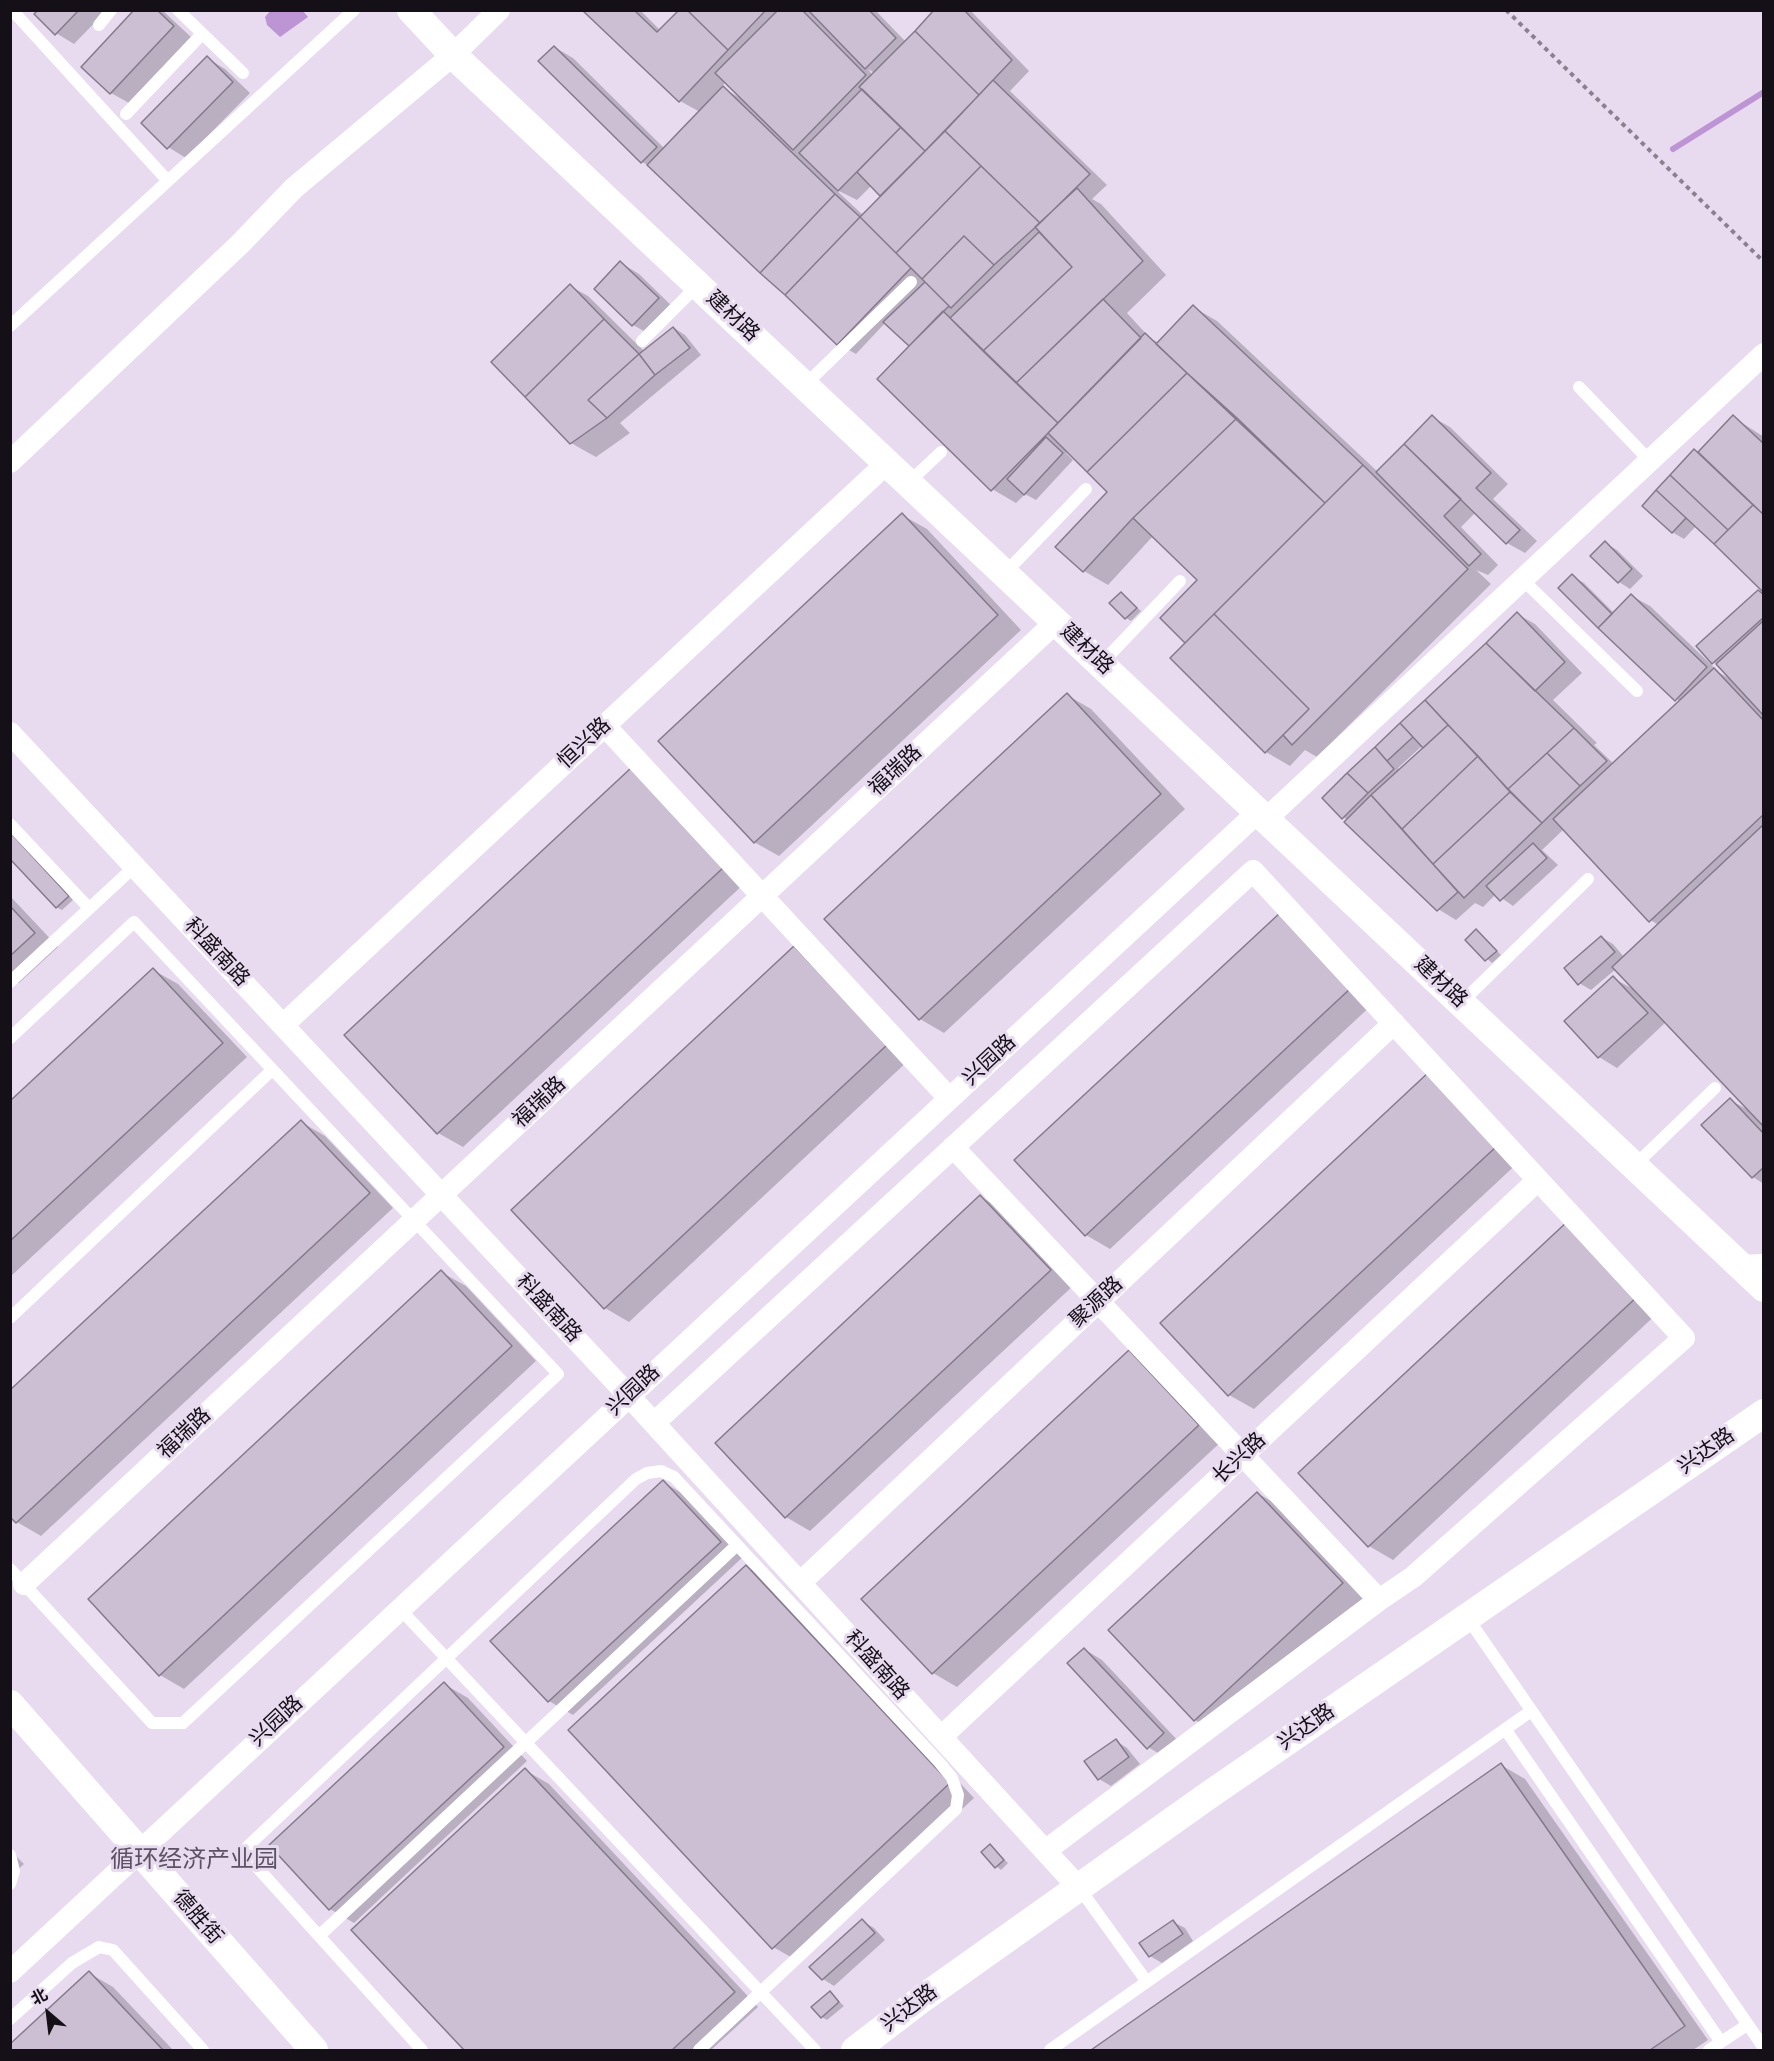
<!DOCTYPE html>
<meta charset="utf-8">
<style>
body{margin:0}
#map{position:relative;width:1774px;height:2061px;overflow:hidden;background:#e8dbf0;font-family:"Nunito Sans","Noto Sans SC",sans-serif}
canvas{display:block}
.frame{position:absolute;inset:0;border:12px solid #151017;pointer-events:none}
.north{position:absolute;left:18px;top:1983px;width:60px;height:60px;-webkit-text-stroke:4px #e8dbf0;paint-order:stroke;rotate:332deg;font-size:16px;font-weight:700;line-height:24px;text-align:center;color:#151017}
.north::after{content:'';display:block;margin:auto;width:21px;height:27px;background:#151017;clip-path:polygon(50% 0,100% 100%,50% 72%,0 100%)}
</style>
<div id="map">
<canvas width="1774" height="2061"></canvas>
<div class="frame"></div>
<div class="north">北</div>
</div>
<script>
const ctx = document.querySelector('canvas').getContext('2d');
ctx.lineJoin = 'round';
function fillPath(path, color) {
  ctx.fillStyle = color;
  ctx.fill(path, 'evenodd');
}
function poly(rows) {
  const path = new Path2D();
  for (const r of rows) {
    path.moveTo(r[0], r[1]);
    for (let i = 2; i < r.length; i += 2) path.lineTo(r[i], r[i + 1]);
  }
  return path;
}
function strokePath(path, color, width, dash) {
  ctx.strokeStyle = color;
  ctx.lineWidth = width;
  ctx.lineCap = dash ? 'butt' : 'round';
  ctx.setLineDash(dash || []);
  ctx.stroke(path);
}
function write(font, color, halo, rows, align = 'center') {
  ctx.font = font + ' "Nunito Sans","Noto Sans SC",sans-serif';
  ctx.lineWidth = 6;
  ctx.setLineDash([]);
  ctx.textBaseline = 'middle';
  ctx.strokeStyle = halo;
  ctx.fillStyle = color;
  for (const [text, x, y, turn = 0] of rows) {
    ctx.save();
    ctx.translate(x, y);
    ctx.rotate((+turn || 0) * Math.PI / 180);
    ctx.textAlign = isNaN(turn) ? turn : align;
    if (halo) ctx.strokeText(text, 0, 0);
    ctx.fillText(text, 0, 0);
    ctx.restore();
  }
}
fillPath(poly([
 [271,10,303,11,308,17,280,37,267,25,265,17]
]), '#bd95d4');
fillPath(poly([
 [40,10,107,10,74,44,56,33],
 [136,10,162,10,191,37,129,103,111,93],
 [585,10,640,10,660,30,681,10,875,10,906,42,937,10,970,10,1029,71,1010,91,1107,185,1092,199,1101,204,1166,275,1127,313,1150,338,1159,343,1193,307,1217,321,1378,472,1432,417,1450,427,1508,484,1493,499,1537,541,1525,553,1507,543,1476,512,1461,527,1498,565,1488,575,1476,570,1491,584,1317,757,1305,750,1290,766,1266,752,1187,643,1199,580,1153,536,1108,585,1084,571,1057,546,1109,492,1068,451,1066,453,1073,460,1036,500,1025,494,1016,503,992,489,911,346,886,322,856,354,838,344,653,168,642,162,554,47,573,58,665,149,700,112,680,101],
 [868,69,876,74,874,77],
 [726,82,742,99,721,87],
 [872,185,882,196,864,216,835,189,857,200],
 [207,58,225,69,250,93,186,158,168,147],
 [621,263,639,274,676,310,651,335,633,325],
 [570,286,588,296,644,351,674,328,685,335,701,355,620,423,630,433,596,457,571,443],
 [1733,417,1764,437,1764,591,1696,526,1684,539,1672,532,1644,506],
 [902,515,927,529,1021,630,779,856,754,842],
 [1605,543,1617,550,1643,576,1630,589,1619,582],
 [1572,576,1584,583,1614,613,1632,596,1650,606,1720,673,1732,680,1698,646,1759,592,1764,594,1764,1184,1753,1177,1730,1100,1750,1111,1666,1022,1617,1068,1599,1057,1566,1022,1613,978,1635,990,1616,969,1591,990,1579,983,1601,937,1613,944,1625,958,1659,925,1650,920,1564,829,1542,850,1558,865,1513,906,1496,894,1483,907,1475,903,1456,920,1438,909,1324,798,1517,614,1535,624,1582,673,1553,700,1597,743,1594,745,1614,764,1680,702],
 [1423,745,1426,748,1401,771,1398,768],
 [1122,594,1141,611,1131,621,1126,618],
 [1067,695,1091,709,1185,809,944,1033,920,1019],
 [631,769,747,881,463,1147,438,1133,346,1035],
 [10,831,73,900,62,910,56,907],
 [10,896,58,947,19,983,10,978],
 [1281,914,1375,1002,1110,1249,1086,1235],
 [1477,931,1501,955,1492,963,1467,940],
 [795,948,910,1059,629,1322,605,1308],
 [153,970,178,984,247,1057,10,1277,10,1103],
 [1454,1087,1522,1159,1254,1409,1229,1395,1162,1323],
 [301,1122,325,1136,393,1208,41,1536,17,1522],
 [981,1197,1005,1211,1074,1285,810,1531,786,1517],
 [1593,1236,1662,1309,1393,1560,1369,1546,1300,1473],
 [441,1272,466,1286,536,1361,184,1689,160,1675],
 [1129,1352,1223,1440,957,1687,933,1673],
 [663,1482,687,1496,744,1556,573,1715,549,1701,492,1641],
 [1257,1493,1282,1507,1366,1597,1219,1734,1195,1720],
 [746,1566,770,1580,974,1798,798,1961,773,1947],
 [1084,1649,1102,1660,1181,1744,1166,1758,1148,1747],
 [444,1684,468,1698,527,1761,354,1923,330,1909],
 [1116,1741,1127,1748,1140,1764,1111,1786,1099,1779],
 [1501,1765,1525,1779,1708,2040,1693,2050,1093,2050],
 [525,1770,549,1784,758,2007,711,2050,466,2050,353,1930],
 [990,1846,1008,1863,1001,1870,996,1866],
 [10,1850,24,1864,10,1877],
 [862,1921,874,1928,885,1940,834,1986,823,1979],
 [1173,1922,1185,1928,1193,1941,1162,1963,1150,1956],
 [89,1973,113,1987,173,2050,10,2050,10,2046],
 [830,1993,844,2006,827,2020,822,2017]
]), '#0003');
strokePath(poly([
 [1673,149,1764,92]
]), '#bd95d4', 6);
const building = poly([
 [38,10,79,10,55,35,34,14,38,10],
 [134,10,157,10,174,26,110,94,81,67,134,10],
 [582,10,634,10,657,32,679,10,687,10,728,50,679,102,582,10],
 [687,10,766,10,728,50,687,10],
 [778,10,802,10,866,75,793,150,715,73,778,10],
 [808,10,869,10,896,38,865,69,808,10],
 [934,10,964,10,1012,60,979,95,915,31,934,10],
 [915,31,979,95,925,151,859,87,915,31],
 [554,46,657,147,641,163,538,61,554,46],
 [207,56,233,82,167,149,141,123,207,56],
 [993,80,1090,174,1040,223,945,131,993,80],
 [723,86,835,194,760,273,647,165,723,86],
 [862,89,901,127,838,191,799,153,862,89],
 [901,127,925,151,880,196,857,172,901,127],
 [945,131,981,166,896,253,860,217,945,131],
 [981,166,1040,223,994,265,964,236,922,279,896,253,981,166],
 [1077,188,1143,261,1016,383,983,351,1072,267,1035,227,1077,188],
 [835,194,860,217,785,295,760,273,835,194],
 [860,217,911,268,837,345,785,295,860,217],
 [1039,232,1072,267,983,351,950,318,1039,232],
 [964,236,994,265,951,308,922,279,964,236],
 [620,261,659,298,632,326,594,289,620,261],
 [925,282,949,306,909,346,883,322,925,282],
 [570,284,604,319,525,397,491,362,570,284],
 [1103,299,1141,338,1058,423,1016,383,1103,299],
 [1193,305,1363,465,1325,503,1156,344,1193,305],
 [943,311,1058,423,991,491,877,379,943,311],
 [604,319,639,354,588,400,607,418,570,444,525,397,604,319],
 [673,327,690,348,655,375,639,354,673,327],
 [1145,333,1187,373,1087,472,1048,433,1145,333],
 [639,354,655,375,607,418,588,400,639,354],
 [1187,373,1237,418,1133,518,1083,572,1055,547,1107,492,1087,472,1187,373],
 [1432,415,1491,473,1476,488,1520,530,1506,544,1404,444,1432,415],
 [1733,415,1764,444,1764,515,1698,452,1733,415],
 [1237,418,1325,503,1185,643,1160,618,1197,580,1133,518,1237,418],
 [1046,437,1063,453,1024,495,1007,479,1046,437],
 [1404,444,1461,499,1444,516,1481,554,1469,566,1376,472,1404,444],
 [1694,449,1753,505,1728,530,1670,475,1694,449],
 [1363,465,1468,569,1292,745,1283,735,1309,709,1214,614,1363,465],
 [1670,475,1728,530,1714,544,1656,490,1670,475],
 [1656,490,1686,518,1672,533,1642,506,1656,490],
 [1753,505,1764,515,1764,593,1714,544,1753,505],
 [902,513,998,615,754,843,658,741,902,513],
 [1605,541,1632,569,1618,583,1590,556,1605,541],
 [1572,574,1612,614,1598,628,1558,588,1572,574],
 [1758,590,1764,595,1764,617,1712,664,1696,646,1758,590],
 [1121,592,1137,608,1125,619,1109,603,1121,592],
 [1631,594,1707,667,1675,701,1598,628,1631,594],
 [1517,612,1565,662,1535,691,1486,643,1517,612],
 [1214,614,1309,709,1265,753,1170,658,1214,614],
 [1764,620,1764,716,1716,664,1764,620],
 [1486,643,1574,728,1508,789,1425,700,1486,643],
 [1714,668,1764,721,1764,814,1649,922,1553,819,1714,668],
 [1067,693,1161,794,919,1020,824,919,1067,693],
 [1425,700,1448,725,1423,748,1400,723,1425,700],
 [1400,723,1413,737,1387,761,1375,747,1400,723],
 [1448,725,1478,756,1402,829,1371,795,1448,725],
 [1574,728,1607,761,1580,786,1547,753,1574,728],
 [1375,747,1394,769,1368,793,1347,773,1375,747],
 [1547,753,1580,786,1542,823,1508,789,1547,753],
 [1478,756,1510,792,1433,864,1402,829,1478,756],
 [631,768,724,867,437,1134,344,1035,631,768],
 [1347,773,1368,793,1342,819,1322,798,1347,773],
 [1510,792,1542,823,1464,898,1433,864,1510,792],
 [1371,795,1458,892,1437,911,1344,822,1371,795],
 [1764,824,1764,1127,1612,967,1764,824],
 [10,832,69,896,56,908,10,859,10,832],
 [1533,843,1547,858,1500,901,1486,886,1533,843],
 [10,906,35,933,10,956,10,906],
 [1281,912,1352,987,1085,1236,1014,1160,1281,912],
 [1476,929,1497,951,1485,961,1465,940,1476,929],
 [1601,936,1615,952,1578,985,1564,968,1601,936],
 [794,946,887,1045,604,1309,511,1210,794,946],
 [153,968,223,1043,10,1241,10,1101,153,968],
 [1613,976,1648,1013,1598,1058,1564,1021,1613,976],
 [1430,1071,1498,1145,1228,1396,1160,1323,1430,1071],
 [1730,1098,1764,1134,1764,1167,1752,1178,1701,1125,1730,1098],
 [301,1120,370,1193,16,1523,10,1517,10,1390,301,1120],
 [980,1195,1051,1270,785,1518,715,1443,980,1195],
 [1569,1220,1639,1295,1368,1547,1298,1473,1569,1220],
 [441,1270,512,1346,159,1676,88,1599,441,1270],
 [1129,1350,1199,1425,932,1674,861,1599,1129,1350],
 [663,1480,721,1542,548,1702,490,1641,663,1480],
 [1257,1492,1343,1583,1194,1721,1108,1630,1257,1492],
 [746,1565,950,1783,772,1949,568,1730,746,1565],
 [1084,1648,1164,1733,1147,1749,1067,1663,1084,1648],
 [444,1682,504,1747,329,1910,269,1845,444,1682],
 [1116,1739,1129,1757,1098,1780,1084,1761,1116,1739],
 [1501,1763,1685,2026,1650,2050,1091,2050,1501,1763],
 [525,1768,735,1992,672,2050,464,2050,351,1930,525,1768],
 [990,1844,1004,1860,995,1868,981,1852,990,1844],
 [862,1919,875,1933,822,1980,809,1967,862,1919],
 [1173,1920,1183,1934,1149,1957,1139,1943,1173,1920],
 [89,1971,163,2050,10,2050,10,2044,89,1971],
 [830,1991,839,2002,821,2018,811,2007,830,1991]
]);
fillPath(building, '#ccbfd4');
strokePath(building, '#84788b', 1.5);
strokePath(poly([
 [1506,10,1764,262]
]), '#8a808f', 4, [4.5, 4.5]);
strokePath(poly([
 [12,10,167,180],
 [178,10,243,73],
 [99,25,111,10],
 [126,114,202,34],
 [10,326,354,10],
 [642,341,698,285],
 [805,385,911,282],
 [1579,387,1650,461],
 [908,483,941,452],
 [1005,573,1086,489],
 [1523,580,1637,691],
 [1101,664,1180,581],
 [10,824,89,908],
 [10,982,134,867],
 [1461,1003,1588,879],
 [10,1038,134,922,558,1374,183,1723,152,1723,10,1569],
 [1634,1166,1715,1088],
 [1739,1261,1764,1260],
 [10,1318,272,1070],
 [400,1609,815,2050],
 [1467,1617,1764,2048],
 [1505,1729,1721,2042],
 [10,1855,14,1871,10,1884],
 [1080,1889,1147,1982],
 [319,1936,737,1545],
 [10,2019,72,1963,99,1947,113,1950,203,2050],
 [422,2050,255,1865,250,1858,248,1846,636,1479,647,1473,661,1471,674,1477,939,1762,952,1778,958,1795,956,1809,699,2050],
 [1050,2050,1531,1711],
 [1709,2050,1747,2025]
]), '#fff', 12);
strokePath(poly([
 [10,462,240,244,294,188,453,55,499,10],
 [605,726,949,1098],
 [10,733,629,1396,1080,1889],
 [1266,819,1764,354],
 [283,1025,887,463],
 [953,1147,1379,1600,1045,1851],
 [654,1423,1253,871,1684,1338,1413,1577,1379,1600],
 [800,1583,1394,1023],
 [24,1584,1056,622],
 [941,1737,1538,1180],
 [10,1972,1258,812]
]), '#fff', 22);
strokePath(poly([
 [411,10,453,55,1764,1288],
 [10,1704,314,2050],
 [855,2050,923,1998,1209,1795,1764,1413]
]), '#fff', 28);
write('21px', '#151017', '#e8dbf0', [
 ["建材路",732,317,43],
 ["建材路",1086,650,43],
 ["恒兴路",585,744,-43],
 ["福瑞路",896,771,-43],
 ["科盛南路",216,953,47],
 ["建材路",1440,983,43],
 ["兴园路",990,1061,-43],
 ["福瑞路",540,1103,-43],
 ["聚源路",1097,1303,-43],
 ["科盛南路",548,1309,47],
 ["兴园路",634,1391,-43],
 ["福瑞路",185,1434,-43],
 ["兴达路",1707,1452,-35],
 ["长兴路",1240,1459,-43],
 ["科盛南路",876,1666,48],
 ["兴园路",277,1722,-43],
 ["兴达路",1307,1728,-35],
 ["德胜街",197,1918,49],
 ["兴达路",910,2009,-37]
]);
write('24px', '#5d5264', '#e8dbf0', [
 ["循环经济产业园",194,1861]
]);
</script>
